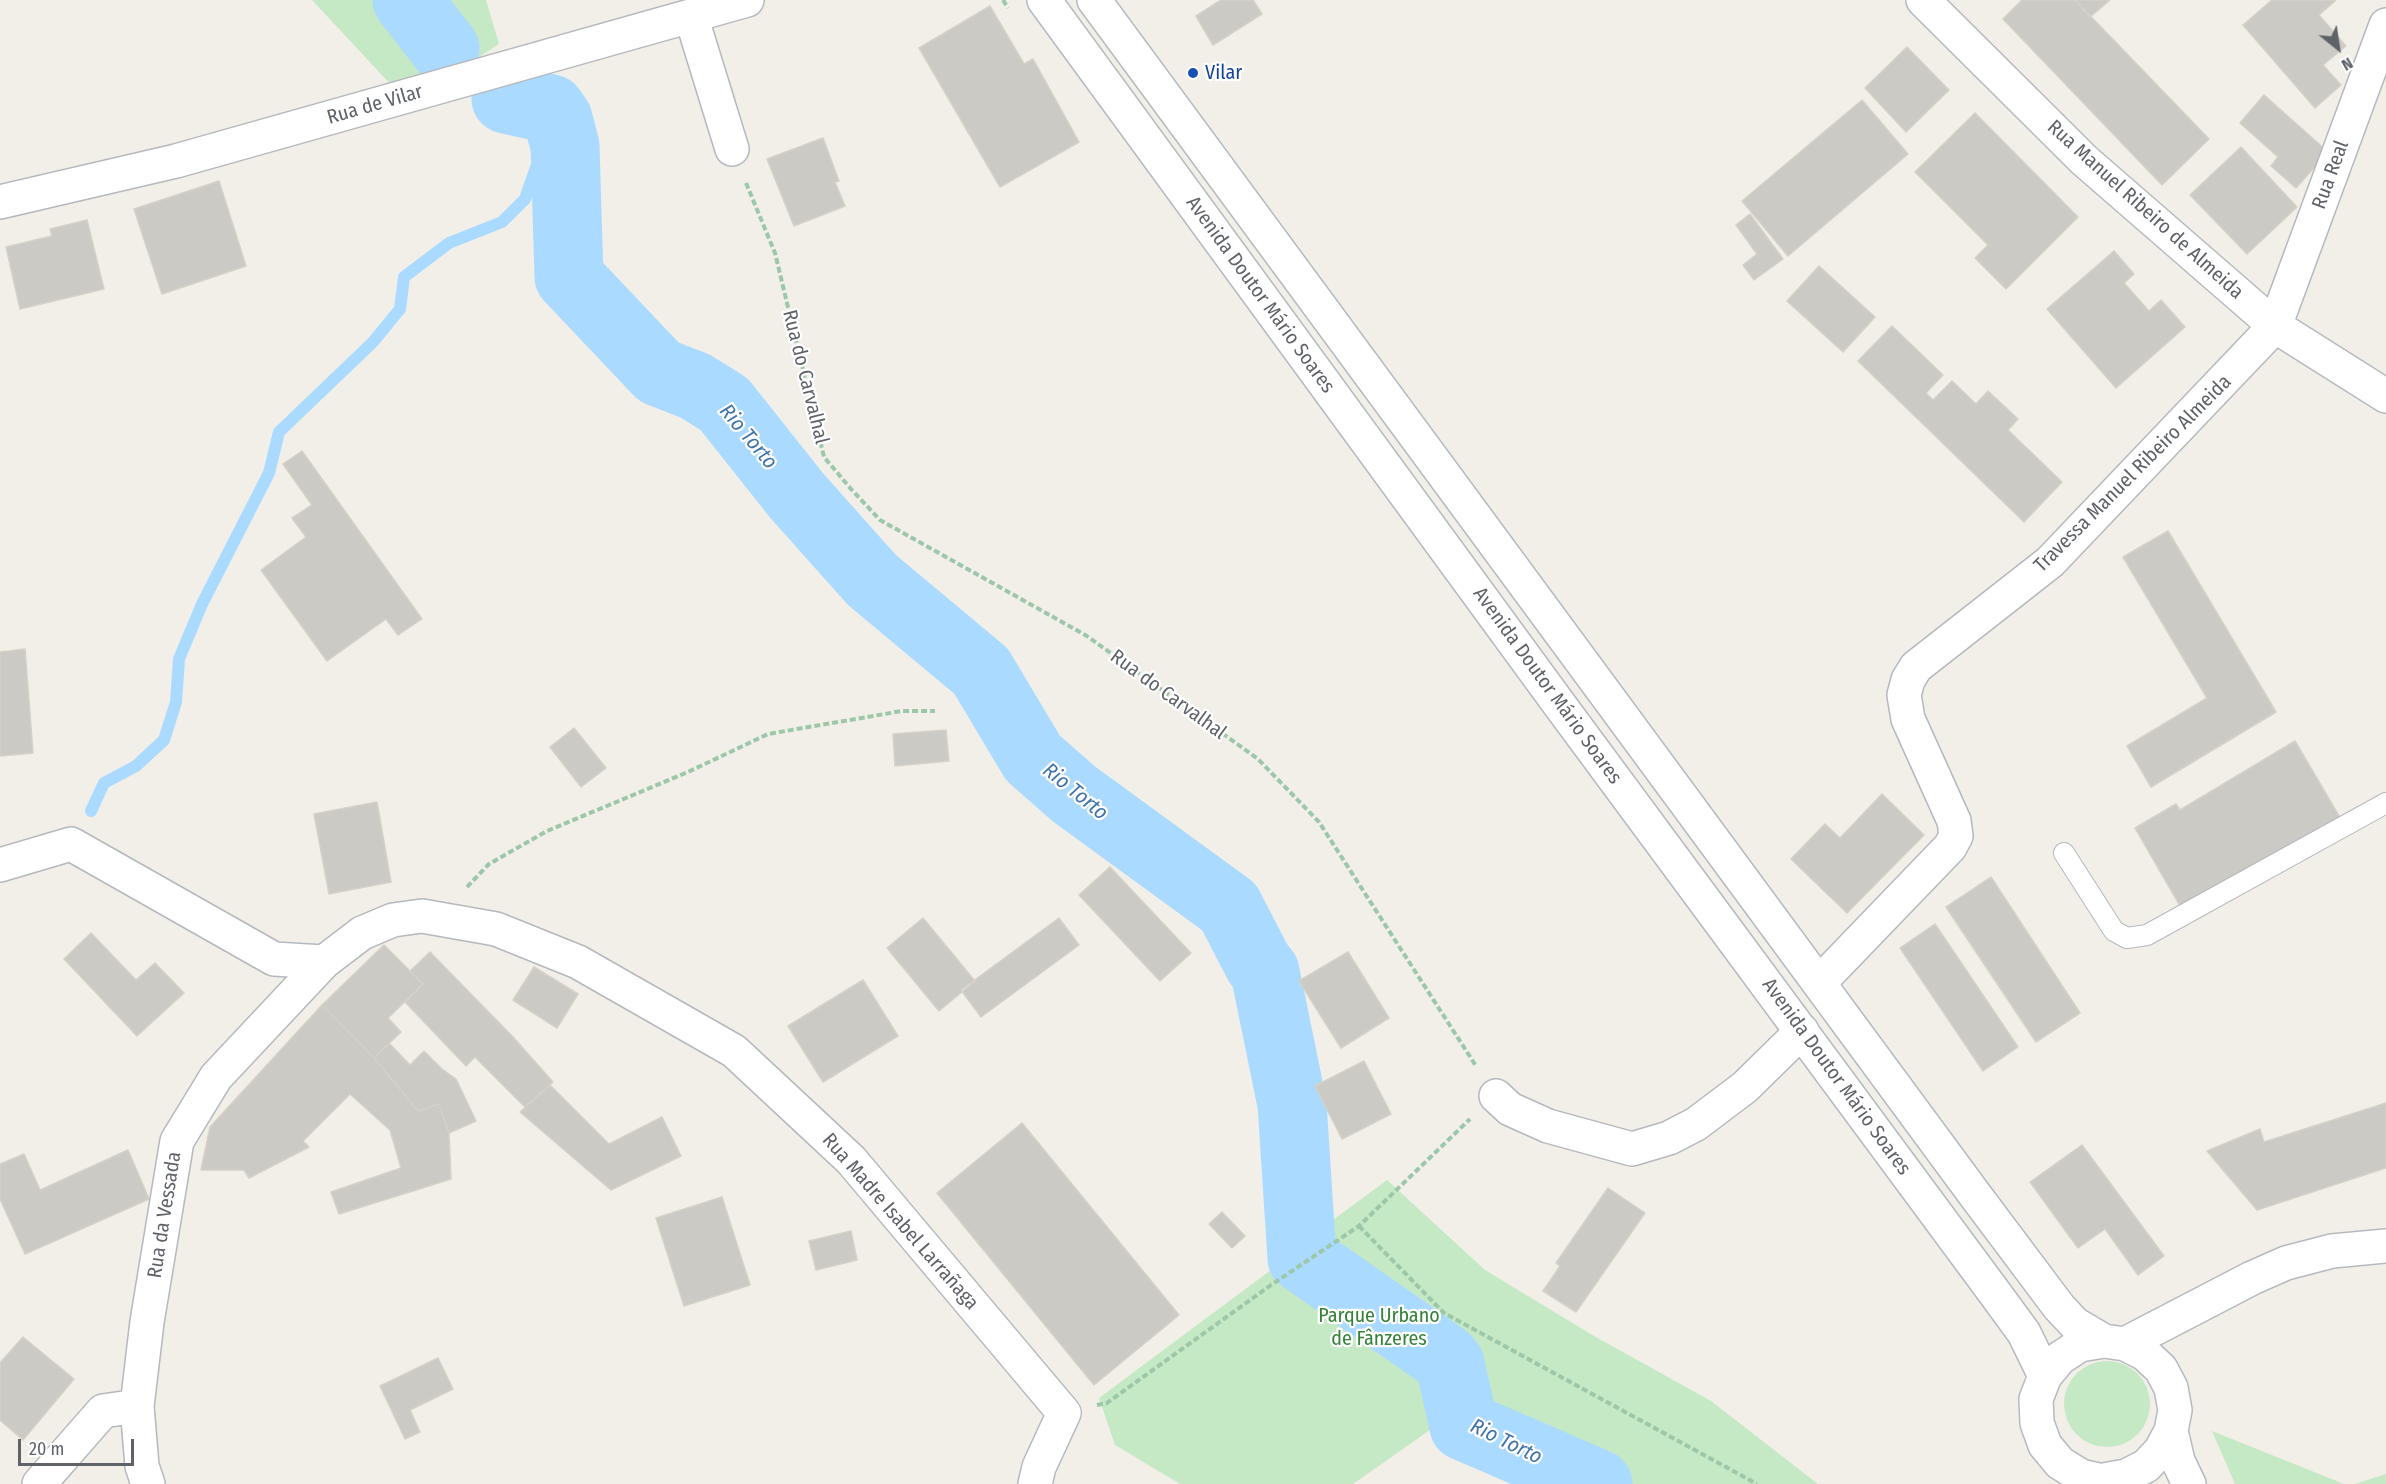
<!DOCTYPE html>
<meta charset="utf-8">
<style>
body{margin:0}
#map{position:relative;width:2386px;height:1484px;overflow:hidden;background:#f1efe8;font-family:"Fira Sans Condensed",sans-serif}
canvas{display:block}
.north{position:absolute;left:2308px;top:18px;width:60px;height:60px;-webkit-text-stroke:4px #fff;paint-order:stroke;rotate:150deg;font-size:16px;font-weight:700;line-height:24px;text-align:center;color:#5f6368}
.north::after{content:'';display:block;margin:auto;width:21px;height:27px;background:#5f6368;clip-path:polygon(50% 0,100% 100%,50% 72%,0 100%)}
.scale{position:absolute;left:18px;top:1439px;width:116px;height:27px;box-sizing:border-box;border:3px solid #5f6368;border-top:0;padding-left:8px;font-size:18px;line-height:21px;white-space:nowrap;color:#5f6368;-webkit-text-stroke:4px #fff;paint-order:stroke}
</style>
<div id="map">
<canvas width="2386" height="1484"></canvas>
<div class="north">N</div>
<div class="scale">20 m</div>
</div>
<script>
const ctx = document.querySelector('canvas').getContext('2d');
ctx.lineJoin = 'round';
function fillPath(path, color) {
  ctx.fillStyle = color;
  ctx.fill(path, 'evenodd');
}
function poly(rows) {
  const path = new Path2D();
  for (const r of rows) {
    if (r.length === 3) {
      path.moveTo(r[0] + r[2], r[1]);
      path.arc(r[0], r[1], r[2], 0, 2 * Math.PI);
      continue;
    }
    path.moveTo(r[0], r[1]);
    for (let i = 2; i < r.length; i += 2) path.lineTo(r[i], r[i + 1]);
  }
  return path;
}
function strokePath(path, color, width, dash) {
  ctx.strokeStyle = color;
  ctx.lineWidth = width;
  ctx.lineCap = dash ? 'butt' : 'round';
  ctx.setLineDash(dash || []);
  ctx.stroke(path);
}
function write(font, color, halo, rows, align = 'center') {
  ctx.font = font + ' "Fira Sans Condensed",sans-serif';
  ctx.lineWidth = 4.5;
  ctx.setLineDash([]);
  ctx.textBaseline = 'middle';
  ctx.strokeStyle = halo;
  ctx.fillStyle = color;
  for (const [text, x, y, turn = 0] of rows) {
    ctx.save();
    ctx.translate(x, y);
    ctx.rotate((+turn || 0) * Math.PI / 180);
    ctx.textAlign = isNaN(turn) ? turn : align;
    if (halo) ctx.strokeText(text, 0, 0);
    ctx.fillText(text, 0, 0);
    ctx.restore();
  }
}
fillPath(poly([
 [312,0,486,0,499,44,408,103],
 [1387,1180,1485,1270,1594,1336,1711,1401,1818,1484,1562,1484,1440,1423,1353,1484,1180,1484,1115,1445,1099,1398,1275,1267,1314,1234],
 [2107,1404,43],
 [2212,1431,2344,1484,2235,1484],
 [2386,1474,2386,1484,2355,1484]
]), '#c5e8c5');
strokePath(poly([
 [91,811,104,783,136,766,164,740,176,702,179,659,202,604,269,473,279,432,373,342,400,309,404,277,449,243,502,222,525,199,542,150,542,126,534,105]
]), '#aadaff', 12);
strokePath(poly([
 [407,0,445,49],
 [506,99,551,109,558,119,565,146,569,277,659,372,695,386,724,404,797,496,872,580,981,671,1033,758,1074,794,1229,907,1258,963,1265,972,1292,1104,1302,1258,1445,1358,1450,1364,1464,1426,1598,1484]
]), '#aadaff', 69);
const building = poly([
 [1221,0,1253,0,1262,14,1213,45,1196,16,1221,0],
 [2022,0,2075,0,2209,139,2162,185,2003,19,2022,0],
 [2075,0,2110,0,2090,17,2075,0],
 [2272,0,2336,0,2319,15,2346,46,2323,65,2341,85,2315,108,2243,25,2272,0],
 [990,6,1024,64,1033,59,1079,142,1000,187,919,48,990,6],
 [1907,47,1949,90,1906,132,1865,88,1907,47],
 [2264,95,2328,152,2296,188,2271,166,2278,157,2240,123,2264,95],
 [1862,100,1908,154,1788,256,1742,201,1862,100],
 [1975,113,2078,217,2006,289,1975,258,1988,245,1915,172,1975,113],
 [823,138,839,181,835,182,845,206,794,226,767,159,823,138],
 [2241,147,2297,207,2247,254,2190,195,2241,147],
 [219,181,246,266,162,294,134,209,219,181],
 [1750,214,1783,259,1754,280,1743,265,1757,254,1736,225,1750,214],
 [87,220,104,289,20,309,6,247,52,236,50,229,87,220],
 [2114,251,2134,274,2124,283,2149,311,2161,300,2185,327,2116,388,2047,309,2114,251],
 [1819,266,1875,317,1843,352,1787,301,1819,266],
 [1892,326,1943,375,1926,393,1933,400,1952,381,1976,404,1988,391,2018,419,2008,430,2062,482,2024,522,1858,361,1892,326],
 [302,451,422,619,398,635,386,619,327,661,261,570,306,537,292,518,312,505,283,464,302,451],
 [2168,531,2276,712,2151,787,2127,746,2207,698,2123,557,2168,531],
 [25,649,33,753,0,756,0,652,25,649],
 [574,728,606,768,581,787,550,747,574,728],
 [946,730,949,761,895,766,893,734,946,730],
 [2295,741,2342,821,2184,913,2135,828,2176,804,2180,810,2295,741],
 [1882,794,1924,835,1847,913,1791,859,1825,824,1840,838,1882,794],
 [377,802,391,882,329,894,314,814,377,802],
 [1110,867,1191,953,1160,981,1079,895,1110,867],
 [1991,877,2080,1013,2036,1042,1946,907,1991,877],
 [923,918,975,981,939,1011,887,948,923,918],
 [1059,918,1079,945,981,1017,961,990,1059,918],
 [1935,924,2018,1047,1983,1071,1900,948,1935,924],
 [91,933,136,980,155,963,184,993,137,1036,64,959,91,933],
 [384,945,423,984,388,1018,401,1032,374,1058,322,1005,384,945],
 [430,952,513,1037,553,1082,525,1107,475,1057,466,1066,405,1002,423,984,410,971,430,952],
 [1348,952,1389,1018,1341,1048,1299,981,1348,952],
 [534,967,578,994,557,1028,513,1000,534,967],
 [863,980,898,1036,823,1082,788,1026,863,980],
 [322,1005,374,1058,418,1111,439,1104,449,1133,451,1179,339,1214,331,1192,401,1168,390,1130,350,1094,303,1141,309,1147,249,1178,244,1170,201,1170,210,1127,322,1005],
 [389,1043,410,1065,424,1051,442,1069,456,1079,476,1121,449,1133,439,1104,418,1111,374,1058,389,1043],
 [1364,1061,1391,1114,1342,1139,1315,1086,1364,1061],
 [550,1085,609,1144,662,1117,681,1156,611,1190,520,1112,550,1085],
 [2386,1103,2386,1168,2257,1210,2207,1151,2260,1129,2264,1142,2386,1103],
 [1022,1123,1179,1315,1094,1385,937,1193,1022,1123],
 [2082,1145,2164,1256,2138,1275,2105,1229,2078,1248,2030,1182,2082,1145],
 [128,1150,149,1199,25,1254,0,1199,0,1164,24,1154,40,1190,128,1150],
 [1608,1188,1645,1213,1576,1312,1543,1291,1560,1266,1556,1263,1608,1188],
 [722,1197,750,1285,684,1306,656,1218,722,1197],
 [1222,1212,1245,1236,1232,1248,1209,1224,1222,1212],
 [851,1231,857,1260,816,1270,809,1241,851,1231],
 [23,1337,74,1379,23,1440,0,1420,0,1363,23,1337],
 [438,1358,453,1389,410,1410,420,1432,405,1439,380,1386,438,1358]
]);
fillPath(building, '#cccac5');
strokePath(building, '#d6d1c6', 1.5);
const lane = poly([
 [2064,853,2114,931,2127,938,2147,935,2386,803]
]);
const street = poly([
 [691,16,732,149],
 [0,202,176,161,747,0],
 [0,865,71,844,274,959,324,962,362,933,393,920,422,916,496,929,578,962,734,1051,851,1160,1064,1413,1039,1467,1035,1484],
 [1819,983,1950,847,1956,836,1954,821,1908,719,1904,695,1908,680,1916,667,2050,562,2275,326,2386,25],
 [1496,1096,1510,1109,1548,1126,1632,1149,1669,1138,1696,1124,1745,1087,1802,1031],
 [39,1484,103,1411,137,1406],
 [148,1484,142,1466,137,1406,147,1322,177,1141,216,1077,324,962]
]);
const secondary = poly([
 [1044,0,1559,704,1994,1292,2024,1333,2045,1376],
 [1094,0,1975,1195,2059,1307,2075,1324,2104,1341],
 [1923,0,2084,160,2275,326,2386,396],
 [2125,1344,2252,1278,2286,1263,2332,1251,2386,1246],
 [2171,1431,2178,1461,2189,1484],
 [2104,1480,2126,1476,2146,1466,2161,1450,2171,1431,2175,1410,2171,1388,2161,1369,2145,1354,2125,1344,2104,1341,2080,1345,2060,1358,2045,1376,2036,1399,2037,1423,2045,1445,2060,1463,2081,1476,2116,1484]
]);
strokePath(lane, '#b5b8bc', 22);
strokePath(street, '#b5b8bc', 36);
strokePath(secondary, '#b6babf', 36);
strokePath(poly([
 [1003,0,1008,8],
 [746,183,775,253,824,457,851,489,880,520,1087,636,1258,759,1319,822,1476,1066],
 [467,887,489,864,547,831,688,772,768,734,902,711,935,711],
 [1359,1226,1444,1313,1757,1484],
 [1097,1405,1107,1403,1271,1285,1359,1226,1470,1119]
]), '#9cc7a9', 4, [6, 3]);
strokePath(lane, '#fff', 20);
strokePath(street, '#fff', 33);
strokePath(secondary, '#fff', 33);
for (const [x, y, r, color] of [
 [1193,73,6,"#1a4fb4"]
]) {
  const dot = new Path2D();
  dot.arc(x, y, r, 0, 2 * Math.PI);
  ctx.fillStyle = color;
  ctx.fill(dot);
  strokePath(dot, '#fff', 2);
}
write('20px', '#164399', '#fff', [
 ["Vilar",1205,73]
], 'left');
write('20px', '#5f6368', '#fff', [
 ["Rua de Vilar",375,105,-16],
 ["Rua Real",2331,175,-70],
 ["Rua Manuel Ribeiro de Almeida",2145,210,42],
 ["Avenida Doutor Mário Soares",1260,295,54],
 ["Rua do Carvalhal",805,377,76],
 ["Travessa Manuel Ribeiro Almeida",2133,474,-45],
 ["Avenida Doutor Mário Soares",1547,686,54],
 ["Rua do Carvalhal",1168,695,36],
 ["Avenida Doutor Mário Soares",1836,1077,54],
 ["Rua da Vessada",165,1215,-81],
 ["Rua Madre Isabel Larrañaga",900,1222,49]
]);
write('20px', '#348238', '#fff', [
 ["Parque Urbano",1379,1316],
 ["de Fânzeres",1379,1339]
]);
write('italic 21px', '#4174aa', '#fff', [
 ["Rio Torto",748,437,50],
 ["Rio Torto",1075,792,39],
 ["Rio Torto",1506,1442,26]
]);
</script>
